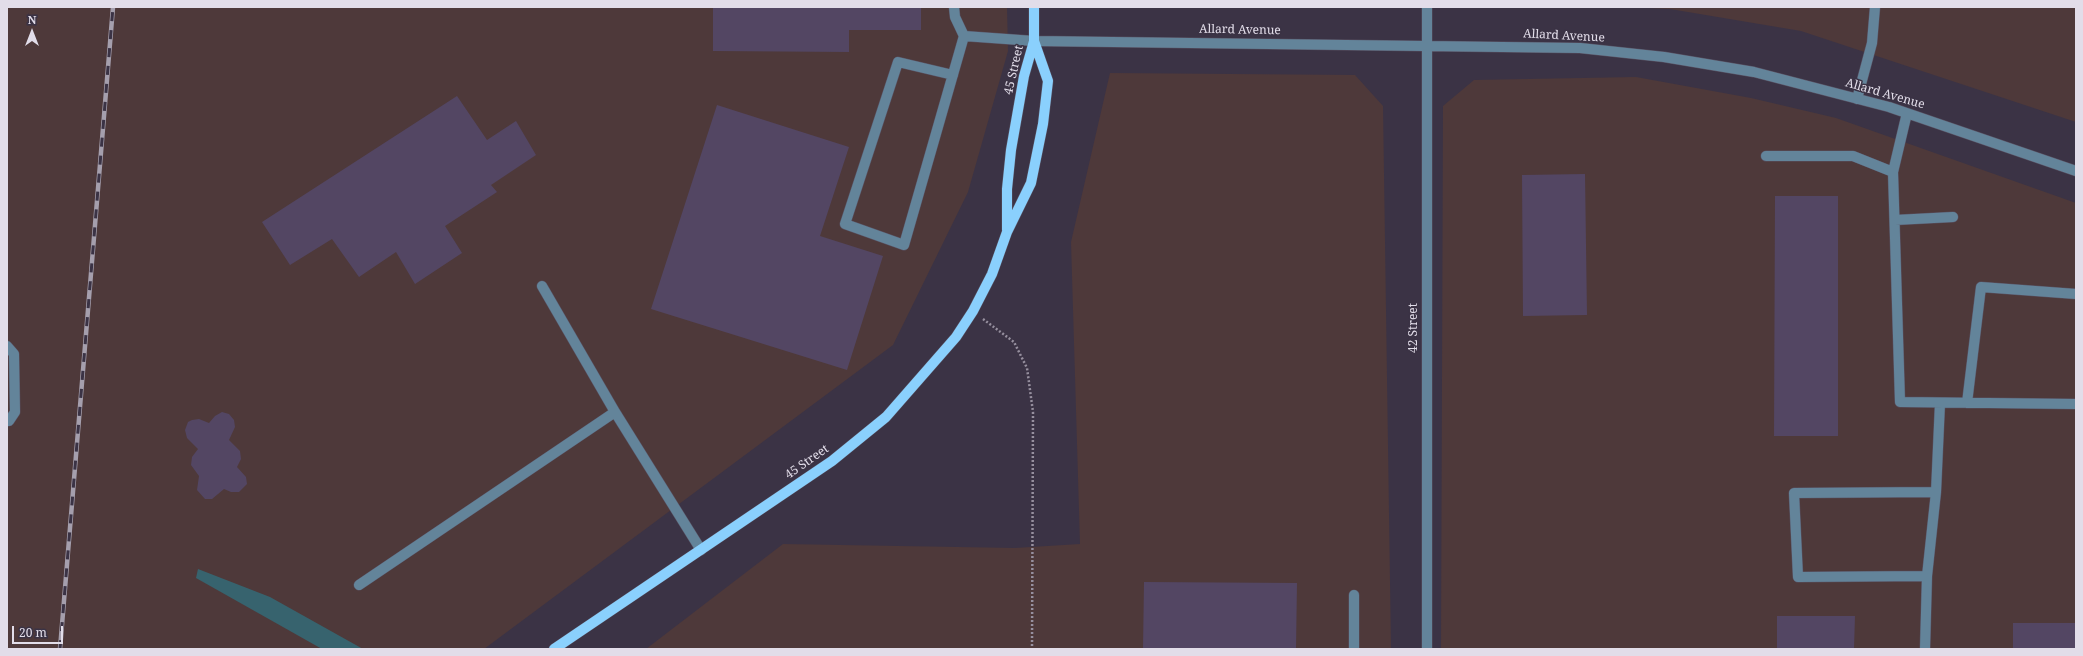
<!DOCTYPE html>
<style>
body{margin:0}
#map{position:relative;width:2083px;height:656px;overflow:hidden;background:#3b3345;font-family:"Noto Serif",serif}
canvas{display:block}
.frame{position:absolute;inset:0;border:8px solid #e2dde9;pointer-events:none}
.north{position:absolute;left:12px;top:12px;width:40px;height:40px;-webkit-text-stroke:3px #3b3345;paint-order:stroke;rotate:0deg;font-size:11px;font-weight:700;line-height:16px;text-align:center;color:#e2dde9}
.north::after{content:'';display:block;margin:auto;width:14px;height:18px;background:#e2dde9;clip-path:polygon(50% 0,100% 100%,50% 72%,0 100%)}
.scale{position:absolute;left:12px;top:626px;width:51px;height:18px;box-sizing:border-box;border:2px solid #e2dde9;border-top:0;padding-left:5px;font-size:12px;line-height:14px;white-space:nowrap;color:#e2dde9;-webkit-text-stroke:3px #3b3345;paint-order:stroke}
</style>
<div id="map">
<canvas width="2083" height="656"></canvas>
<div class="frame"></div>
<div class="north">N</div>
<div class="scale">20 m</div>
</div>
<script>
const ctx = document.querySelector('canvas').getContext('2d');
ctx.lineJoin = 'round';
function fillPath(path, color) {
  ctx.fillStyle = color;
  ctx.fill(path, 'evenodd');
}
function poly(rows) {
  const path = new Path2D();
  for (const r of rows) {
    path.moveTo(r[0], r[1]);
    for (let i = 2; i < r.length; i += 2) path.lineTo(r[i], r[i + 1]);
  }
  return path;
}
function strokePath(path, color, width, dash) {
  ctx.strokeStyle = color;
  ctx.lineWidth = width;
  ctx.lineCap = dash ? 'butt' : 'round';
  ctx.setLineDash(dash || []);
  ctx.stroke(path);
}
function write(font, color, halo, rows, align = 'center') {
  ctx.font = font + ' "Noto Serif",serif';
  ctx.lineWidth = 3;
  ctx.setLineDash([]);
  ctx.textBaseline = 'middle';
  ctx.strokeStyle = halo;
  ctx.fillStyle = color;
  for (const [text, x, y, turn = 0] of rows) {
    ctx.save();
    ctx.translate(x, y);
    ctx.rotate((+turn || 0) * Math.PI / 180);
    ctx.textAlign = isNaN(turn) ? turn : align;
    if (halo) ctx.strokeText(text, 0, 0);
    ctx.fillText(text, 0, 0);
    ctx.restore();
  }
}
fillPath(poly([
 [7,7,1007,7,1008,51,968,192,893,345,484,649,7,649],
 [1628,7,2076,7,2076,122,1801,31,1670,9],
 [1110,73,1355,75,1383,106,1391,649,646,649,783,544,1015,548,1080,544,1071,242],
 [1636,77,1751,98,1836,118,2076,203,2076,649,1441,649,1443,106,1474,80]
]), '#4e393a');
fillPath(poly([
 [198,569,270,597,363,649,322,649,196,578]
]), '#37636e');
fillPath(poly([
 [713,7,921,7,921,30,849,30,849,52,713,51],
 [457,96,487,140,516,121,536,155,491,185,497,192,445,226,462,253,415,284,396,252,359,277,332,239,290,265,262,222],
 [717,105,849,147,820,236,883,256,847,370,651,309],
 [1585,174,1587,315,1523,316,1522,175],
 [1775,196,1838,196,1838,436,1774,436],
 [222,412,229,414,234,420,235,427,229,440,240,451,241,459,237,467,246,477,247,484,239,492,231,492,224,489,212,499,205,499,197,490,199,476,191,465,192,457,198,449,187,438,185,430,188,422,192,420,199,419,209,423,215,416],
 [1144,582,1297,583,1296,649,1143,649],
 [1777,616,1855,616,1854,649,1777,649],
 [2013,623,2076,623,2076,649,2013,649]
]), '#534663');
const minor = poly([
 [954,7,955,17,964,36],
 [1427,7,1427,649],
 [953,75,898,62,845,224,904,245,964,36,1034,41,1580,48,1664,57,1754,72,1889,107,2076,171],
 [1857,99,1872,43,1875,7],
 [1766,156,1853,156,1893,172,1907,113],
 [1893,172,1900,402,2076,404],
 [1895,220,1953,217],
 [542,286,615,412],
 [7,346,14,354,15,412,9,421,7,421],
 [1967,403,1981,287,2076,294],
 [1936,492,1794,493,1798,577,1927,576,1936,492,1940,403],
 [359,585,615,412,701,550],
 [1354,595,1354,649],
 [1925,649,1927,576]
]);
const major = poly([
 [1007,230,1007,189,1011,150,1024,76,1034,41,1034,7],
 [554,649,832,461,886,417,956,337,973,311,992,274,1007,232,1031,183,1043,124,1048,81,1034,41]
]);
strokePath(minor, '#595263', 11);
strokePath(major, '#595263', 11);
strokePath(poly([
 [983,319,1014,342,1027,368,1033,412,1032,649]
]), '#968f9e', 2.5, [2, 2]);
strokePath(minor, '#63849a', 10);
strokePath(major, '#8ad0fd', 10);
const rail = poly([
 [60,649,113,7]
]);
strokePath(rail, '#a59fad', 4.5);
strokePath(rail, '#3b3345', 3, [9]);
write('12px', '#e2dde9', '#3b3345', [
 ["Allard Avenue",1240,30,1],
 ["Allard Avenue",1564,36,3],
 ["45 Street",1014,70,-77],
 ["Allard Avenue",1885,94,16],
 ["42 Street",1414,328,-90],
 ["45 Street",807,462,-35]
]);
</script>
